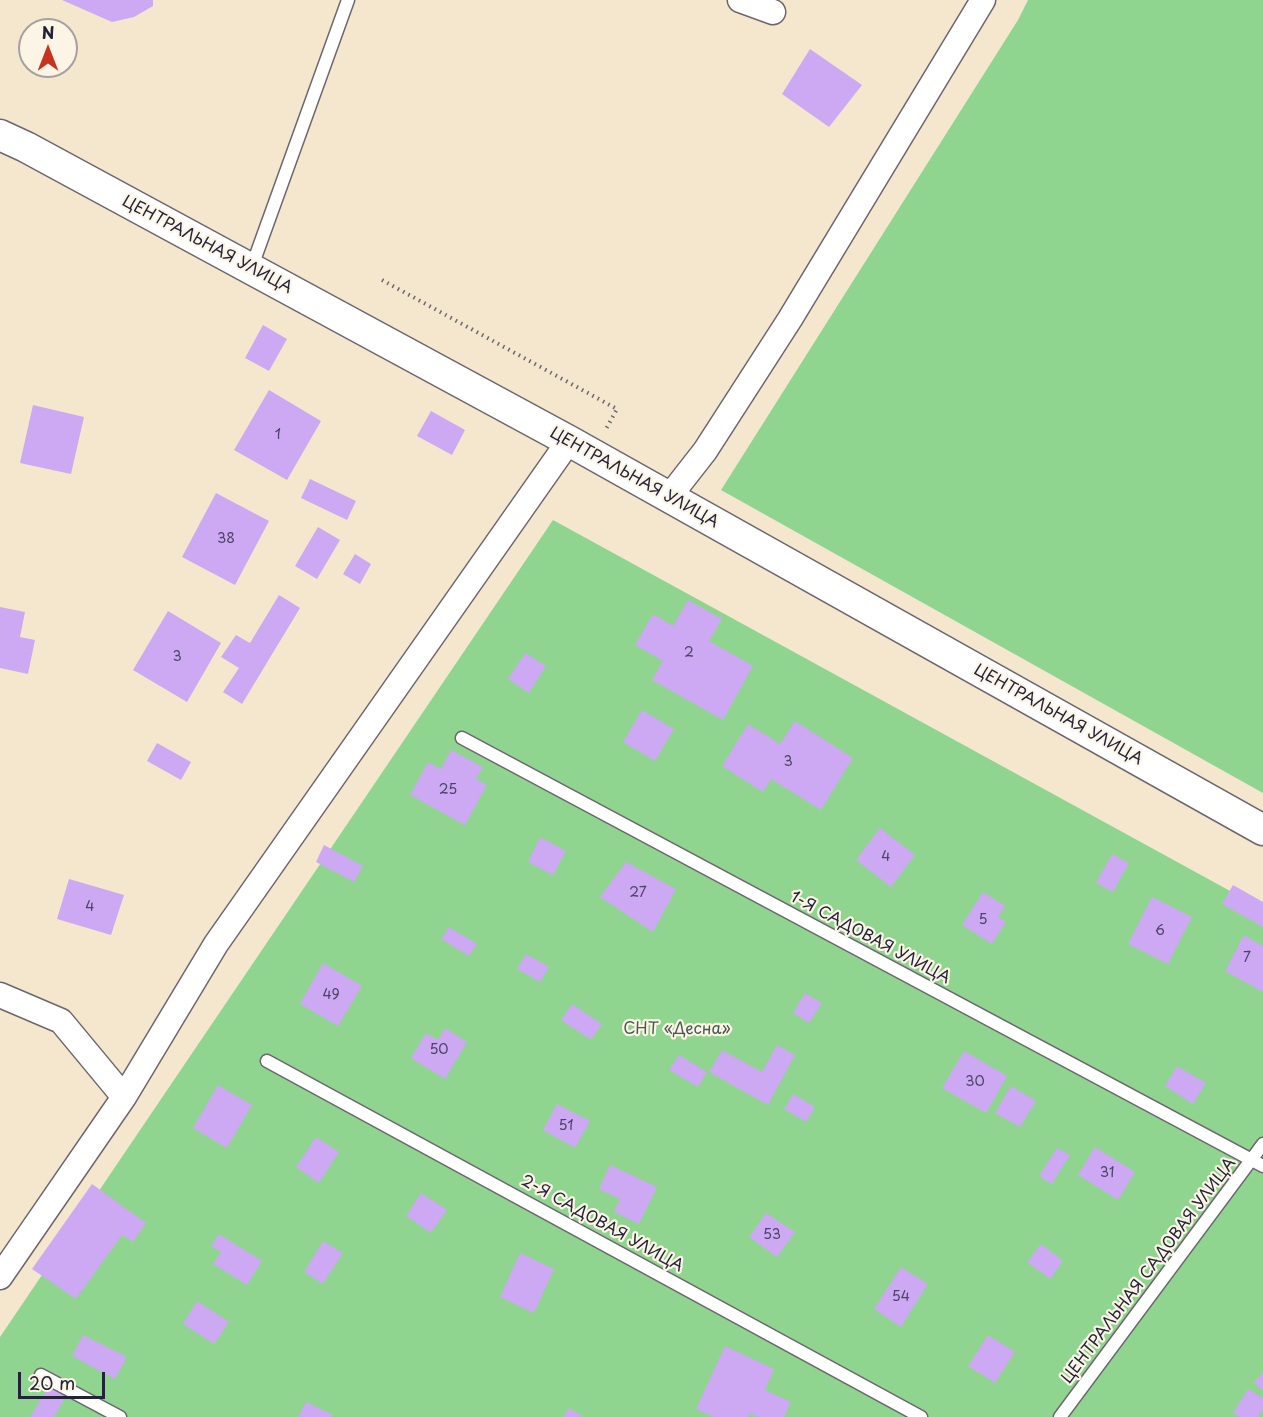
<!DOCTYPE html>
<meta charset="utf-8">
<style>
body{margin:0}
#map{position:relative;width:1263px;height:1417px;overflow:hidden;background:#f5e7ce;font-family:"Playpen Sans",sans-serif}
canvas{display:block}
.north{position:absolute;left:18px;top:18px;width:60px;height:60px;box-sizing:border-box;background:#fcf5e5;border:2px solid #a5a1a1;border-radius:50%;rotate:0deg;font-size:16px;font-weight:700;line-height:24px;text-align:center;color:#22223b}
.north::after{content:'';display:block;margin:auto;width:21px;height:27px;background:#c8321e;clip-path:polygon(50% 0,100% 100%,50% 72%,0 100%)}
.scale{position:absolute;left:18px;top:1372px;width:87px;height:27px;box-sizing:border-box;border:3px solid #22223b;border-top:0;padding-left:8px;font-size:18px;line-height:21px;white-space:nowrap;color:#22223b;-webkit-text-stroke:4px #fcf5e5;paint-order:stroke}
</style>
<div id="map">
<canvas width="1263" height="1417"></canvas>
<div class="north">N</div>
<div class="scale">20 m</div>
</div>
<script>
const ctx = document.querySelector('canvas').getContext('2d');
ctx.lineJoin = 'round';
function fillPath(path, color) {
  ctx.fillStyle = color;
  ctx.fill(path, 'evenodd');
}
function poly(rows) {
  const path = new Path2D();
  for (const r of rows) {
    path.moveTo(r[0], r[1]);
    for (let i = 2; i < r.length; i += 2) path.lineTo(r[i], r[i + 1]);
  }
  return path;
}
function strokePath(path, color, width, dash) {
  ctx.strokeStyle = color;
  ctx.lineWidth = width;
  ctx.lineCap = dash ? 'butt' : 'round';
  ctx.setLineDash(dash || []);
  ctx.stroke(path);
}
function write(font, color, halo, rows, align = 'center') {
  ctx.font = font + ' "Playpen Sans",sans-serif';
  ctx.lineWidth = 4.5;
  ctx.setLineDash([]);
  ctx.textBaseline = 'middle';
  ctx.strokeStyle = halo;
  ctx.fillStyle = color;
  for (const [text, x, y, turn = 0] of rows) {
    ctx.save();
    ctx.translate(x, y);
    ctx.rotate((+turn || 0) * Math.PI / 180);
    ctx.textAlign = isNaN(turn) ? turn : align;
    if (halo) ctx.strokeText(text, 0, 0);
    ctx.fillText(text, 0, 0);
    ctx.restore();
  }
}
fillPath(poly([
 [1028,0,1263,0,1263,793,721,490,1018,20],
 [553,520,1263,909,1263,1417,0,1417,0,1337]
]), '#8fd58f');
fillPath(poly([
 [62,0,153,0,153,6,134,17,112,22],
 [810,49,862,85,829,127,782,94],
 [263,325,287,339,269,371,245,358],
 [269,390,321,421,287,480,234,450],
 [33,405,84,417,71,474,20,463],
 [431,411,465,430,452,455,417,436],
 [310,479,356,501,347,520,301,498],
 [216,493,269,521,235,585,182,557],
 [318,527,340,540,317,579,295,566],
 [355,554,371,564,360,584,343,574],
 [279,595,300,608,242,704,223,692,239,668,221,657,236,635,250,643],
 [688,600,722,619,709,641,753,666,723,720,652,680,663,661,635,645,653,614,673,626],
 [0,607,25,612,20,637,35,640,28,674,0,668],
 [168,611,221,643,187,702,133,670],
 [525,653,546,666,529,693,508,679],
 [642,710,674,729,655,761,623,742],
 [795,721,853,758,821,810,771,779,763,792,722,766,748,724,780,744],
 [157,743,191,762,181,780,147,761],
 [451,750,483,767,476,779,487,785,465,825,410,795,428,762,441,769],
 [880,828,915,855,891,887,856,860],
 [540,837,566,851,553,875,528,862],
 [324,845,363,866,354,882,316,862],
 [1112,854,1129,863,1113,892,1096,883],
 [626,862,676,889,653,932,600,897],
 [69,879,124,895,111,935,57,919],
 [1233,885,1263,902,1263,927,1222,904],
 [983,892,1005,906,998,917,1006,922,992,944,962,925],
 [1152,897,1192,917,1168,964,1128,944],
 [449,927,477,944,469,956,441,939],
 [1244,935,1263,946,1263,992,1225,971],
 [526,954,549,967,540,982,517,969],
 [323,963,362,986,338,1026,300,1004],
 [805,993,822,1003,809,1023,793,1013],
 [572,1004,602,1024,591,1040,561,1020],
 [445,1028,467,1042,445,1079,411,1058,426,1033,438,1040],
 [777,1045,795,1055,768,1105,709,1072,722,1050,762,1072],
 [964,1051,1007,1076,986,1113,942,1088],
 [679,1055,707,1072,698,1087,669,1070],
 [1177,1066,1206,1083,1193,1104,1165,1086],
 [218,1085,252,1105,227,1148,193,1128],
 [1011,1086,1036,1101,1020,1127,995,1113],
 [793,1094,815,1107,806,1122,784,1109],
 [557,1104,590,1121,575,1148,543,1130],
 [316,1137,339,1152,319,1183,296,1167],
 [1095,1147,1135,1172,1118,1200,1078,1175],
 [1057,1148,1070,1155,1052,1184,1039,1176],
 [610,1165,657,1187,639,1224,614,1212,620,1199,599,1189],
 [92,1184,146,1223,133,1242,122,1235,76,1299,32,1269],
 [421,1193,447,1210,431,1233,406,1216],
 [766,1213,795,1232,777,1257,749,1237],
 [219,1234,262,1261,247,1285,213,1264,221,1252,211,1246],
 [323,1241,343,1253,323,1284,304,1272],
 [1041,1244,1063,1261,1050,1279,1027,1262],
 [520,1253,554,1269,534,1313,500,1297],
 [901,1267,928,1284,901,1327,874,1309],
 [197,1301,229,1322,214,1344,183,1324],
 [83,1335,127,1357,115,1379,72,1356],
 [988,1335,1015,1352,995,1383,968,1366],
 [725,1346,774,1369,765,1390,791,1402,784,1417,758,1417,750,1413,748,1417,714,1417,696,1409],
 [1263,1372,1263,1390,1254,1383],
 [56,1374,73,1385,54,1417,30,1417],
 [1248,1389,1263,1398,1263,1409,1258,1417,1240,1417,1233,1413],
 [306,1402,333,1415,332,1417,298,1417],
 [569,1408,584,1417,563,1417]
]), '#cca9f2');
const service = poly([
 [251,269,348,0],
 [462,738,1263,1166],
 [267,1061,921,1417],
 [41,1375,120,1417],
 [1060,1417,1263,1144]
]);
const minor = poly([
 [740,0,773,12],
 [669,497,705,451,790,319,983,0],
 [0,995,61,1021,124,1097],
 [0,1277,124,1097,216,944,569,441]
]);
const tertiary = poly([
 [0,135,26,147,569,441,1263,830]
]);
strokePath(service, '#6c676e', 15);
strokePath(minor, '#6c676e', 27);
strokePath(tertiary, '#6c676e', 33);
strokePath(poly([
 [382,280,617,409,606,429]
]), '#6c676e', 4, [1.5, 4.5]);
strokePath(service, '#fff', 12);
strokePath(minor, '#fff', 24);
strokePath(tertiary, '#fff', 30);
write('14px', '#4c4469', null, [
 ["1",278,435],
 ["38",226,539],
 ["2",689,653],
 ["3",177,657],
 ["3",788,762],
 ["25",448,790],
 ["4",886,857],
 ["27",638,893],
 ["4",90,907],
 ["5",983,920],
 ["6",1160,931],
 ["7",1247,958],
 ["49",331,995],
 ["50",439,1050],
 ["30",975,1082],
 ["51",566,1126],
 ["31",1107,1173],
 ["53",772,1235],
 ["54",901,1297]
]);
write('16px', '#22223b', '#fcf5e5', [
 ["ЦЕНТРАЛЬНАЯ УЛИЦА",207,245,28],
 ["ЦЕНТРАЛЬНАЯ УЛИЦА",634,478,29],
 ["ЦЕНТРАЛЬНАЯ УЛИЦА",1058,715,29],
 ["1-Я САДОВАЯ УЛИЦА",870,938,28],
 ["2-Я САДОВАЯ УЛИЦА",602,1224,29],
 ["ЦЕНТРАЛЬНАЯ САДОВАЯ УЛИЦА",1149,1271,-53]
]);
write('16px', '#435854', '#fcf5e5', [
 ["СНТ «Десна»",677,1030]
]);
</script>
